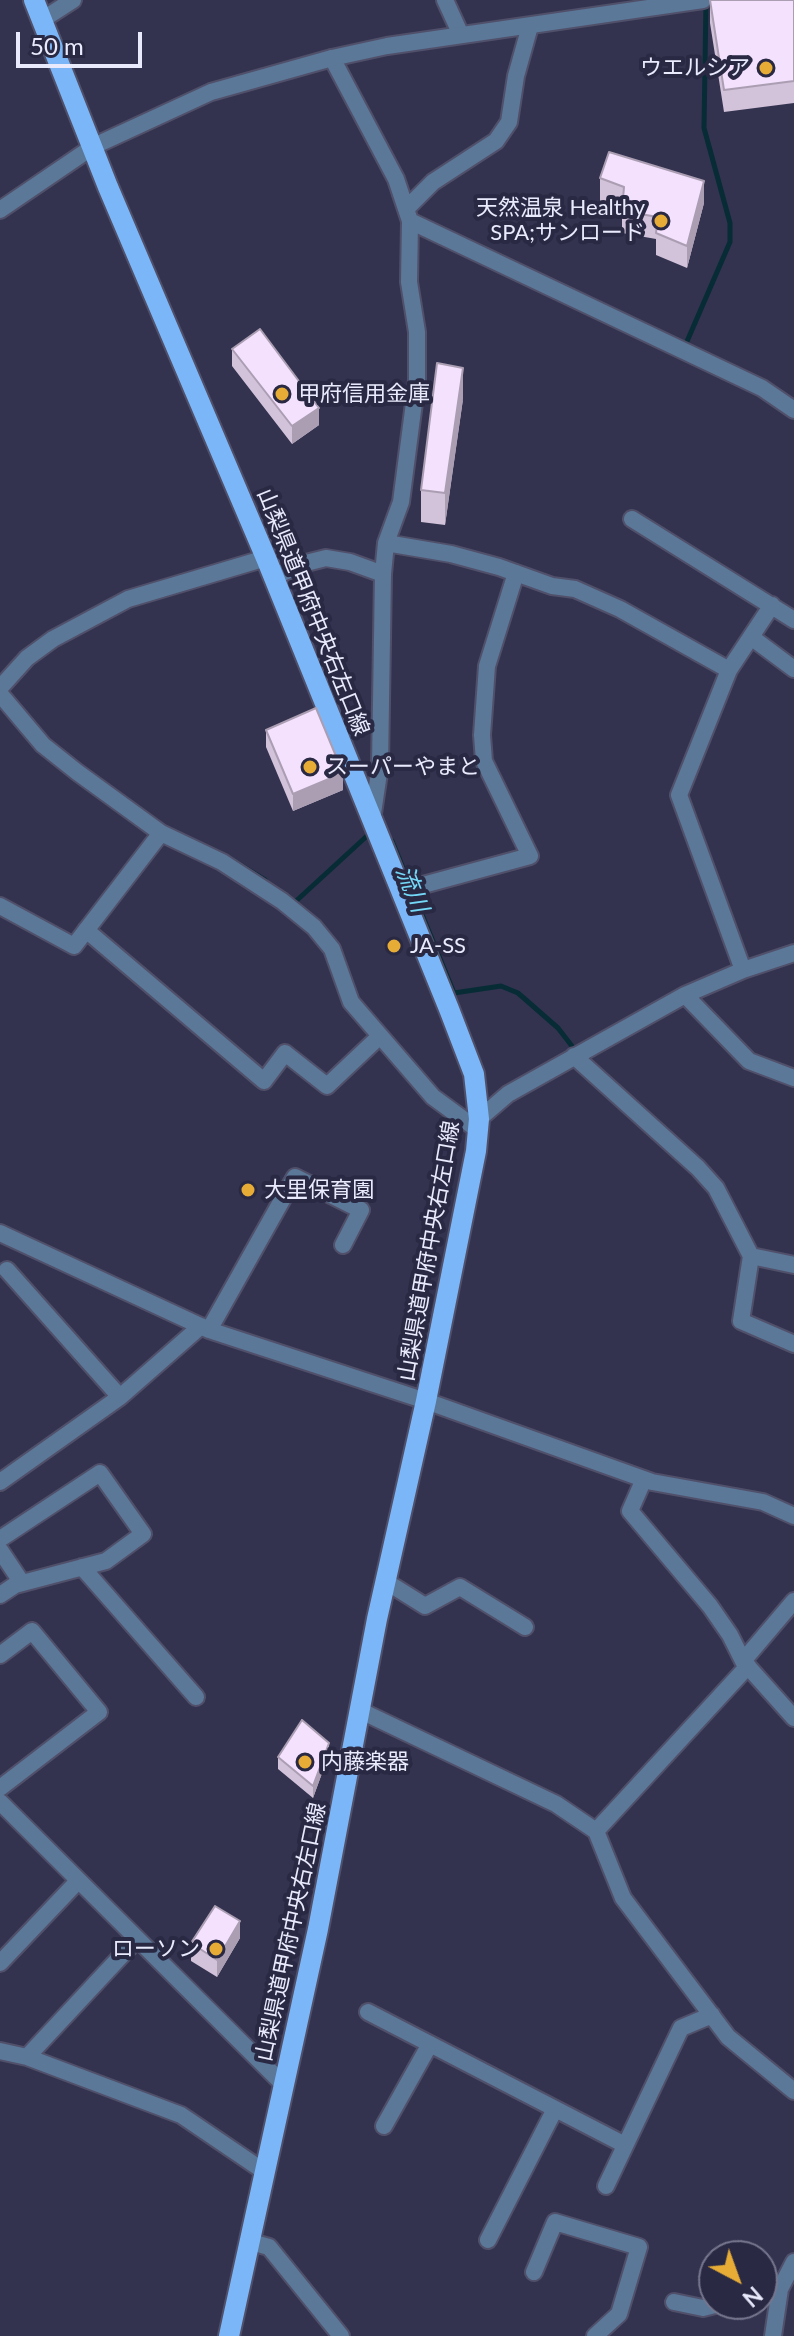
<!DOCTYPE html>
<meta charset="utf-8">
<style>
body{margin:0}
#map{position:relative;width:794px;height:2336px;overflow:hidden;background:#33334f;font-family:Lato,sans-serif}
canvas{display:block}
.north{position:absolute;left:698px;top:2240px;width:80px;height:80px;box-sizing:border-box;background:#292944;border:2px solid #76768e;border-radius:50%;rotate:139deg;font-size:22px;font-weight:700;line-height:32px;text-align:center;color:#e9eafc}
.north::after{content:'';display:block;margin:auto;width:28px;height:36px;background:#e6ac36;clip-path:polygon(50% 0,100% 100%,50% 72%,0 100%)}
.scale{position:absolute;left:16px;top:32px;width:126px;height:36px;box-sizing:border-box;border:4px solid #e9eafc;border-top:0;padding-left:10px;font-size:24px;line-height:28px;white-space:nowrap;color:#e9eafc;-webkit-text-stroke:6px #292944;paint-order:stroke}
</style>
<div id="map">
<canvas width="794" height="2336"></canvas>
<div class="north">N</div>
<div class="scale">50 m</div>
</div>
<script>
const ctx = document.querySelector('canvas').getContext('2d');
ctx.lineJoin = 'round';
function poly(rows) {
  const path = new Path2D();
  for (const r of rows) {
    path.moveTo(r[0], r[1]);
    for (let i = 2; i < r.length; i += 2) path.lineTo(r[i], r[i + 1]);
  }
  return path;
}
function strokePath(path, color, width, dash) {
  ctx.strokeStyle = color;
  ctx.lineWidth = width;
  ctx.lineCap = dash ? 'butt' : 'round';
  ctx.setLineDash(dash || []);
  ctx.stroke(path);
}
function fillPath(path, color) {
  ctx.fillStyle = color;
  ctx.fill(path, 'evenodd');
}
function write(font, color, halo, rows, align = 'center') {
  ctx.font = font + ' Lato,"Noto Sans JP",sans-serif';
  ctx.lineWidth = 8;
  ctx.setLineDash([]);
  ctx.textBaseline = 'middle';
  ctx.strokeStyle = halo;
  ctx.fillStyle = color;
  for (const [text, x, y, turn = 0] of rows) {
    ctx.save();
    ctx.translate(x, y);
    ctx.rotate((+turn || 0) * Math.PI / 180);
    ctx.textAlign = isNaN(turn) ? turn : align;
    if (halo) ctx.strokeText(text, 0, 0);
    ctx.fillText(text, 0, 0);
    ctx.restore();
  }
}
strokePath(poly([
 [685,346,730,242,730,223,704,128,706,1],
 [385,839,392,841,454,993,501,986,518,993,558,1028,575,1050,578,1048],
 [229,858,265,880],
 [292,900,295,902,368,835,371,835]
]), '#072c36', 5);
const minor = poly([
 [445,0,461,35],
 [42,20,73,0],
 [332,58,396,179,410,221,409,282,417,332,417,380,401,502,386,543,383,574,380,766,372,820],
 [406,209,433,182,496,141,509,122,516,76,530,26],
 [410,221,762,388,794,410],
 [632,519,794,620],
 [386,543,451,554,499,567,552,586,575,589,620,609,729,670],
 [274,577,302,564,326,558,350,562,383,574],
 [751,637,794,669],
 [0,688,27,658,53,639,128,599,266,558],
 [0,694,43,745,77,772,161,833,222,862,282,901,314,927,332,949,351,1002,433,1097,478,1130],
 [401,891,530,856,484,761,482,735,487,666,516,573],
 [0,906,74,946,161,833],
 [86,930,264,1081,285,1053,327,1086,380,1036],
 [743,970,679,795,729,670,772,605],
 [685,995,749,1061,794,1078],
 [574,1056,698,1168,716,1188,751,1256,794,1265],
 [479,1119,508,1094,685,995,743,970,794,953],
 [0,1233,209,1330,426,1401,652,1482,763,1502,794,1516],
 [751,1256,741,1321,794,1344],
 [7,1270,120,1397],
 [209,1330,295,1177,361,1210,343,1245],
 [644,1479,630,1511,710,1606,730,1635,743,1661,794,1718],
 [0,1482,120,1397,201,1326],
 [0,1539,100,1473,143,1534,106,1561,15,1585,0,1595],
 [0,1550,22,1583],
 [82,1567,196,1697],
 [385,1581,425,1606,460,1587,525,1627],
 [0,1655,32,1631,99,1712,0,1788],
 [743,1661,794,1601],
 [361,1711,556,1804,596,1831,623,1898,728,2037,794,2091],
 [596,1831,748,1666],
 [0,1963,78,1881],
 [368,2012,625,2145],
 [0,2051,27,2057,181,2115,265,2172],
 [27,2057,136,1940],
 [384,2126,430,2044],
 [606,2186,681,2028,712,2015],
 [488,2240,555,2109],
 [251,2242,269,2247,341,2336],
 [534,2272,555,2222,639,2247,619,2314,595,2336],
 [762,2293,780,2289],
 [674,2302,703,2308,719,2304],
 [773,2336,780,2289,794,2262]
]);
const tertiary = poly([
 [0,210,94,146,211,92,332,58,387,46,703,0],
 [0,1802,284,2085]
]);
const primary = poly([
 [34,0,108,187,266,558,449,1009,474,1074,479,1119,476,1151,426,1401,377,1619,318,1929,229,2336]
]);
strokePath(minor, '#50506b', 20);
strokePath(tertiary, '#50506b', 20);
strokePath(primary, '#50506b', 24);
strokePath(minor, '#5b7898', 16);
strokePath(tertiary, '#5b7898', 16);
strokePath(primary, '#7bb7f8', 20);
fillPath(poly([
 [710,0,794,0,794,103,724,112,710,23],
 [600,178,704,203,687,268,656,255,656,239,622,233,622,208,600,201],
 [232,349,319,425,292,444,232,366],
 [463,399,445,525,421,522,421,490],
 [266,730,343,790,293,811,266,747],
 [329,1754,313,1798,278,1769,278,1757],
 [240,1938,217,1977,191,1961,191,1943]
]), '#d2c2da');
fillPath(poly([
 [704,181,704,203,687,268,687,246],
 [463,368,463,399,445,525,445,493],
 [319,408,319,425,292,444,292,426],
 [343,773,343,790,293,811,293,794],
 [329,1743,329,1754,313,1798,313,1786],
 [240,1921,240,1938,217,1977,217,1960]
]), '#ab9eb2');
const building = poly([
 [710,0,794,0,794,81,724,90,710,0],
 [609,152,704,181,687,246,656,233,658,217,622,211,624,187,600,178,609,152],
 [260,329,319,408,292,426,232,349,260,329],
 [437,363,463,368,445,493,421,490,437,363],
 [316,708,343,773,293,794,266,730,316,708],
 [302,1720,329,1743,313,1786,278,1757,302,1720],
 [215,1906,240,1921,217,1960,191,1943,215,1906]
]);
fillPath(building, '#f4e1fe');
strokePath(building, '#ab9eb2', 2);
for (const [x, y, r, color] of [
 [766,68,8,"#e6ac36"],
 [661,221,8,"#e6ac36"],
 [282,394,8,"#e6ac36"],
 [310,767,8,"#e6ac36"],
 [394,946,8,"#e6ac36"],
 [248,1190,8,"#e6ac36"],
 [305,1762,8,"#e6ac36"],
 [216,1949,8,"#e6ac36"]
]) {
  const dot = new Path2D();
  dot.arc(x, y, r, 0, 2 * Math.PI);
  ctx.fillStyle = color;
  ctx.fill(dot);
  strokePath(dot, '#292944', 3);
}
write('22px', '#e9eafc', '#292944', [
 ["ウエルシア",750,68,"right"],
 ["天然温泉 Healthy",645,208,"right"],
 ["SPA;サンロード",645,233,"right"],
 ["甲府信用金庫",298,394],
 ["スーパーやまと",326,767],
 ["JA-SS",410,946],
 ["大里保育園",264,1190],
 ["内藤楽器",321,1762],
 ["ローソン",200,1949,"right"]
], 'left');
write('22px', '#e9eafc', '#292944', [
 ["山梨県道甲府中央右左口線",313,612,68],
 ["山梨県道甲府中央右左口線",429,1251,-80],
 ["山梨県道甲府中央右左口線",291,1932,-78]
]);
write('italic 24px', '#74d8f7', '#292944', [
 ["流川",412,889,68]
]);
</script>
